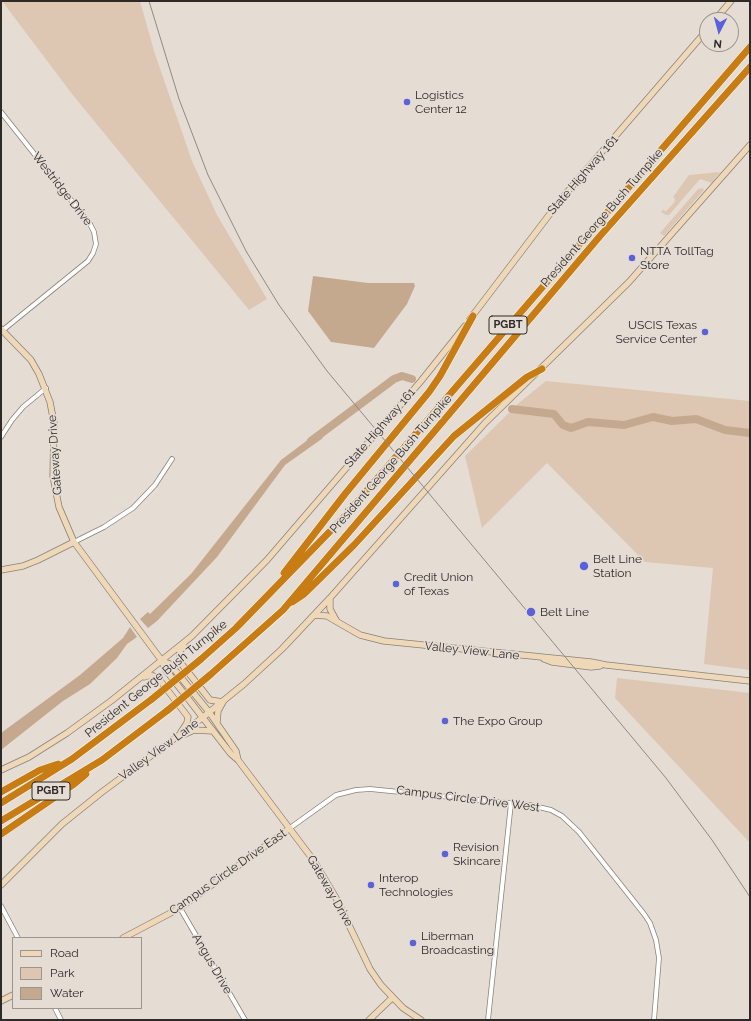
<!DOCTYPE html>
<style>
body{margin:0}
#map{position:relative;width:751px;height:1021px;overflow:hidden;background:#e5dcd4;font-family:Raleway,sans-serif}
canvas{display:block}
.frame{position:absolute;inset:0;border:2px solid #2d2a27;pointer-events:none}
.legend{position:absolute;left:12px;top:937px;width:130px;height:72px;box-sizing:border-box;background:#e5dcd4;border:1px solid #9b958f;margin:0;padding:5px 7px;list-style:none;font-size:12px;color:#2d2a27}
.legend li{display:flex;align-items:center;gap:8px;height:20px}
.legend b{width:20px;border:1px solid #9b958f}
.north{position:absolute;left:699px;top:12px;width:40px;height:40px;box-sizing:border-box;background:#e5dcd4;border:1px solid #9b958f;border-radius:50%;rotate:186deg;font-size:11px;font-weight:700;line-height:16px;text-align:center;color:#2d2a27}
.north::after{content:'';display:block;margin:auto;width:14px;height:18px;background:#5b62d9;clip-path:polygon(50% 0,100% 100%,50% 72%,0 100%)}
</style>
<div id="map">
<canvas width="751" height="1021"></canvas>
<div class="frame"></div>
<ul class="legend">
<li><b style="height:5px;background:#eed8b8"></b>Road</li>
<li><b style="height:11px;background:#ddc7b2"></b>Park</li>
<li><b style="height:11px;background:#c5a98e"></b>Water</li>
</ul>
<div class="north">N</div>
</div>
<script>
const ctx = document.querySelector('canvas').getContext('2d');
ctx.lineJoin = 'round';
function fillPath(path, color) {
  ctx.fillStyle = color;
  ctx.fill(path, 'evenodd');
}
function poly(rows) {
  const path = new Path2D();
  for (const r of rows) {
    path.moveTo(r[0], r[1]);
    for (let i = 2; i < r.length; i += 2) path.lineTo(r[i], r[i + 1]);
  }
  return path;
}
function strokePath(path, color, width, dash) {
  ctx.strokeStyle = color;
  ctx.lineWidth = width;
  ctx.lineCap = dash ? 'butt' : 'round';
  ctx.setLineDash(dash || []);
  ctx.stroke(path);
}
function write(font, color, halo, rows, align = 'center') {
  ctx.font = font + ' Raleway,sans-serif';
  ctx.lineWidth = 3.5;
  ctx.setLineDash([]);
  ctx.textBaseline = 'middle';
  ctx.strokeStyle = halo;
  ctx.fillStyle = color;
  for (const [text, x, y, turn = 0] of rows) {
    ctx.save();
    ctx.translate(x, y);
    ctx.rotate((+turn || 0) * Math.PI / 180);
    ctx.textAlign = isNaN(turn) ? turn : align;
    if (halo) ctx.strokeText(text, 0, 0);
    ctx.fillText(text, 0, 0);
    ctx.restore();
  }
}
fillPath(poly([
 [2,1,140,1,154,51,192,161,217,215,267,299,249,310,72,94],
 [720,172,712,183,700,179,669,215,666,215,661,212,664,209,665,212,674,203,675,199,673,197,689,175],
 [703,188,704,190,664,236,660,233,698,189],
 [546,381,750,401,750,670,704,664,713,568,645,562,547,463,482,528,465,456,520,402],
 [617,678,750,693,750,843,615,698]
]), '#ddc7b2');
fillPath(poly([
 [313,276,368,283,414,283,415,286,407,304,374,348,331,342,308,311],
 [317,433,323,438,285,465,217,557,157,621,148,628,140,619,148,612,150,614,191,574,281,460],
 [130,627,137,637,127,644,117,658,90,684,63,701,1,750,1,733,80,675,123,638]
]), '#c5a98e');
strokePath(poly([
 [512,409,554,414,563,425,571,428,588,422,624,425,653,417,672,421,696,419,725,430,750,433],
 [311,441,394,379,402,376,412,379]
]), '#c5a98e', 8);
const street = poly([
 [1,112,90,224,94,232,96,244,93,253,88,261,3,330],
 [1,437,12,420,23,407,46,388],
 [74,542,104,527,133,508,155,485,172,459],
 [290,828,336,795,356,790,370,789,530,805,551,810,562,816,579,832,644,914,650,923,656,940,659,958,654,1020],
 [1,906,18,938],
 [180,908,245,1020],
 [55,1008,61,1020],
 [488,1020,511,803]
]);
const secondary = poly([
 [715,20,731,1],
 [470,319,562,198,707,30],
 [1,329,31,360,39,374,50,402,54,423,53,476,56,492,59,507,74,542,162,661,165,669,231,754,238,760,314,861,336,898,370,969,381,985,403,1008,421,1020],
 [1,570,23,566,38,560,74,542],
 [330,599,330,609,336,620],
 [315,615,327,616,360,635,384,641,591,662,606,665,750,681],
 [184,646,180,651,180,662,210,700,223,702,218,711,217,723],
 [544,659,552,662,591,667,600,666],
 [162,661,170,664,209,712,236,751,238,760],
 [144,677,151,675,159,679,188,717,187,723,181,732],
 [185,734,194,730,213,731],
 [1,770,29,757,67,733,111,701,192,636,267,560,421,381,465,326],
 [1,885,62,824,102,792,202,718,244,684,282,649,330,598,485,423,629,282,750,145],
 [123,938,180,908,290,828],
 [1,1001,13,995],
 [369,1020,392,998]
]);
const highway = poly([
 [284,573,345,494,429,392,440,376,473,316],
 [292,602,304,594,354,545,454,436,527,377,542,369],
 [200,660,236,628,342,519,750,47],
 [210,675,283,610,600,236,750,67],
 [1,792,40,770,58,764],
 [1,803,72,759,152,699],
 [1,821,102,760,168,710],
 [1,834,74,784,86,774]
]);
strokePath(street, '#898179', 5.5);
strokePath(secondary, '#898179', 7);
strokePath(highway, '#fff', 8);
strokePath(street, '#fff', 4);
strokePath(secondary, '#eed8b8', 5.5);
strokePath(highway, '#c77c14', 7);
strokePath(poly([
 [149,1,179,99,208,175,246,251,279,305,327,371,666,778,712,840,750,897]
]), '#908a84', 1);
const highwayBridge = poly([
 [152,699,200,660],
 [168,710,210,675]
]);
strokePath(highwayBridge, '#fff', 8, []);
strokePath(highwayBridge, '#c77c14', 7);
for (const [x, y, r, color] of [
 [407,102,4,"#5b62d9"],
 [632,258,4,"#5b62d9"],
 [705,332,4,"#5b62d9"],
 [584,566,5,"#5b62d9"],
 [396,584,4,"#5b62d9"],
 [531,612,5,"#5b62d9"],
 [445,721,4,"#5b62d9"],
 [445,854,4,"#5b62d9"],
 [371,885,4,"#5b62d9"],
 [413,943,4,"#5b62d9"]
]) {
  const dot = new Path2D();
  dot.arc(x, y, r, 0, 2 * Math.PI);
  ctx.fillStyle = color;
  ctx.fill(dot);
  strokePath(dot, '#e5dcd4', 1.5);
}
for (const [x, y, w] of [
 [508,325,38],
 [51,791,38]
]) {
  const box = new Path2D();
  box.roundRect(x - w / 2, y - 9, w, 18, 3);
  ctx.fillStyle = '#e5dcd4';
  ctx.fill(box);
  strokePath(box, '#2d2a27', 1);
}
write('bold 11px', '#2d2a27', null, [
 ["PGBT",508,325],
 ["PGBT",51,791]
]);
write('12px', '#2d2a27', '#e5dcd4', [
 ["Logistics",415,95],
 ["Center 12",415,109],
 ["NTTA TollTag",640,251],
 ["Store",640,265],
 ["USCIS Texas",697,325,"right"],
 ["Service Center",697,339,"right"],
 ["Belt Line",593,559],
 ["Station",593,573],
 ["Credit Union",404,577],
 ["of Texas",404,591],
 ["Belt Line",540,612],
 ["The Expo Group",453,721],
 ["Revision",453,847],
 ["Skincare",453,861],
 ["Interop",379,878],
 ["Technologies",379,892],
 ["Liberman",421,936],
 ["Broadcasting",421,950]
], 'left');
write('12px', '#2d2a27', '#e5dcd4', [
 ["State Highway 161",583,175,-49],
 ["Westridge Drive",62,189,52],
 ["President George Bush Turnpike",602,218,-49],
 ["State Highway 161",380,428,-49],
 ["Gateway Drive",55,455,-94],
 ["President George Bush Turnpike",391,464,-49],
 ["Valley View Lane",472,651,6],
 ["President George Bush Turnpike",156,679,-39],
 ["Valley View Lane",159,750,-36],
 ["Campus Circle Drive West",468,799,7],
 ["Campus Circle Drive East",228,872,-35],
 ["Gateway Drive",330,891,60],
 ["Angus Drive",212,964,60]
]);
</script>
